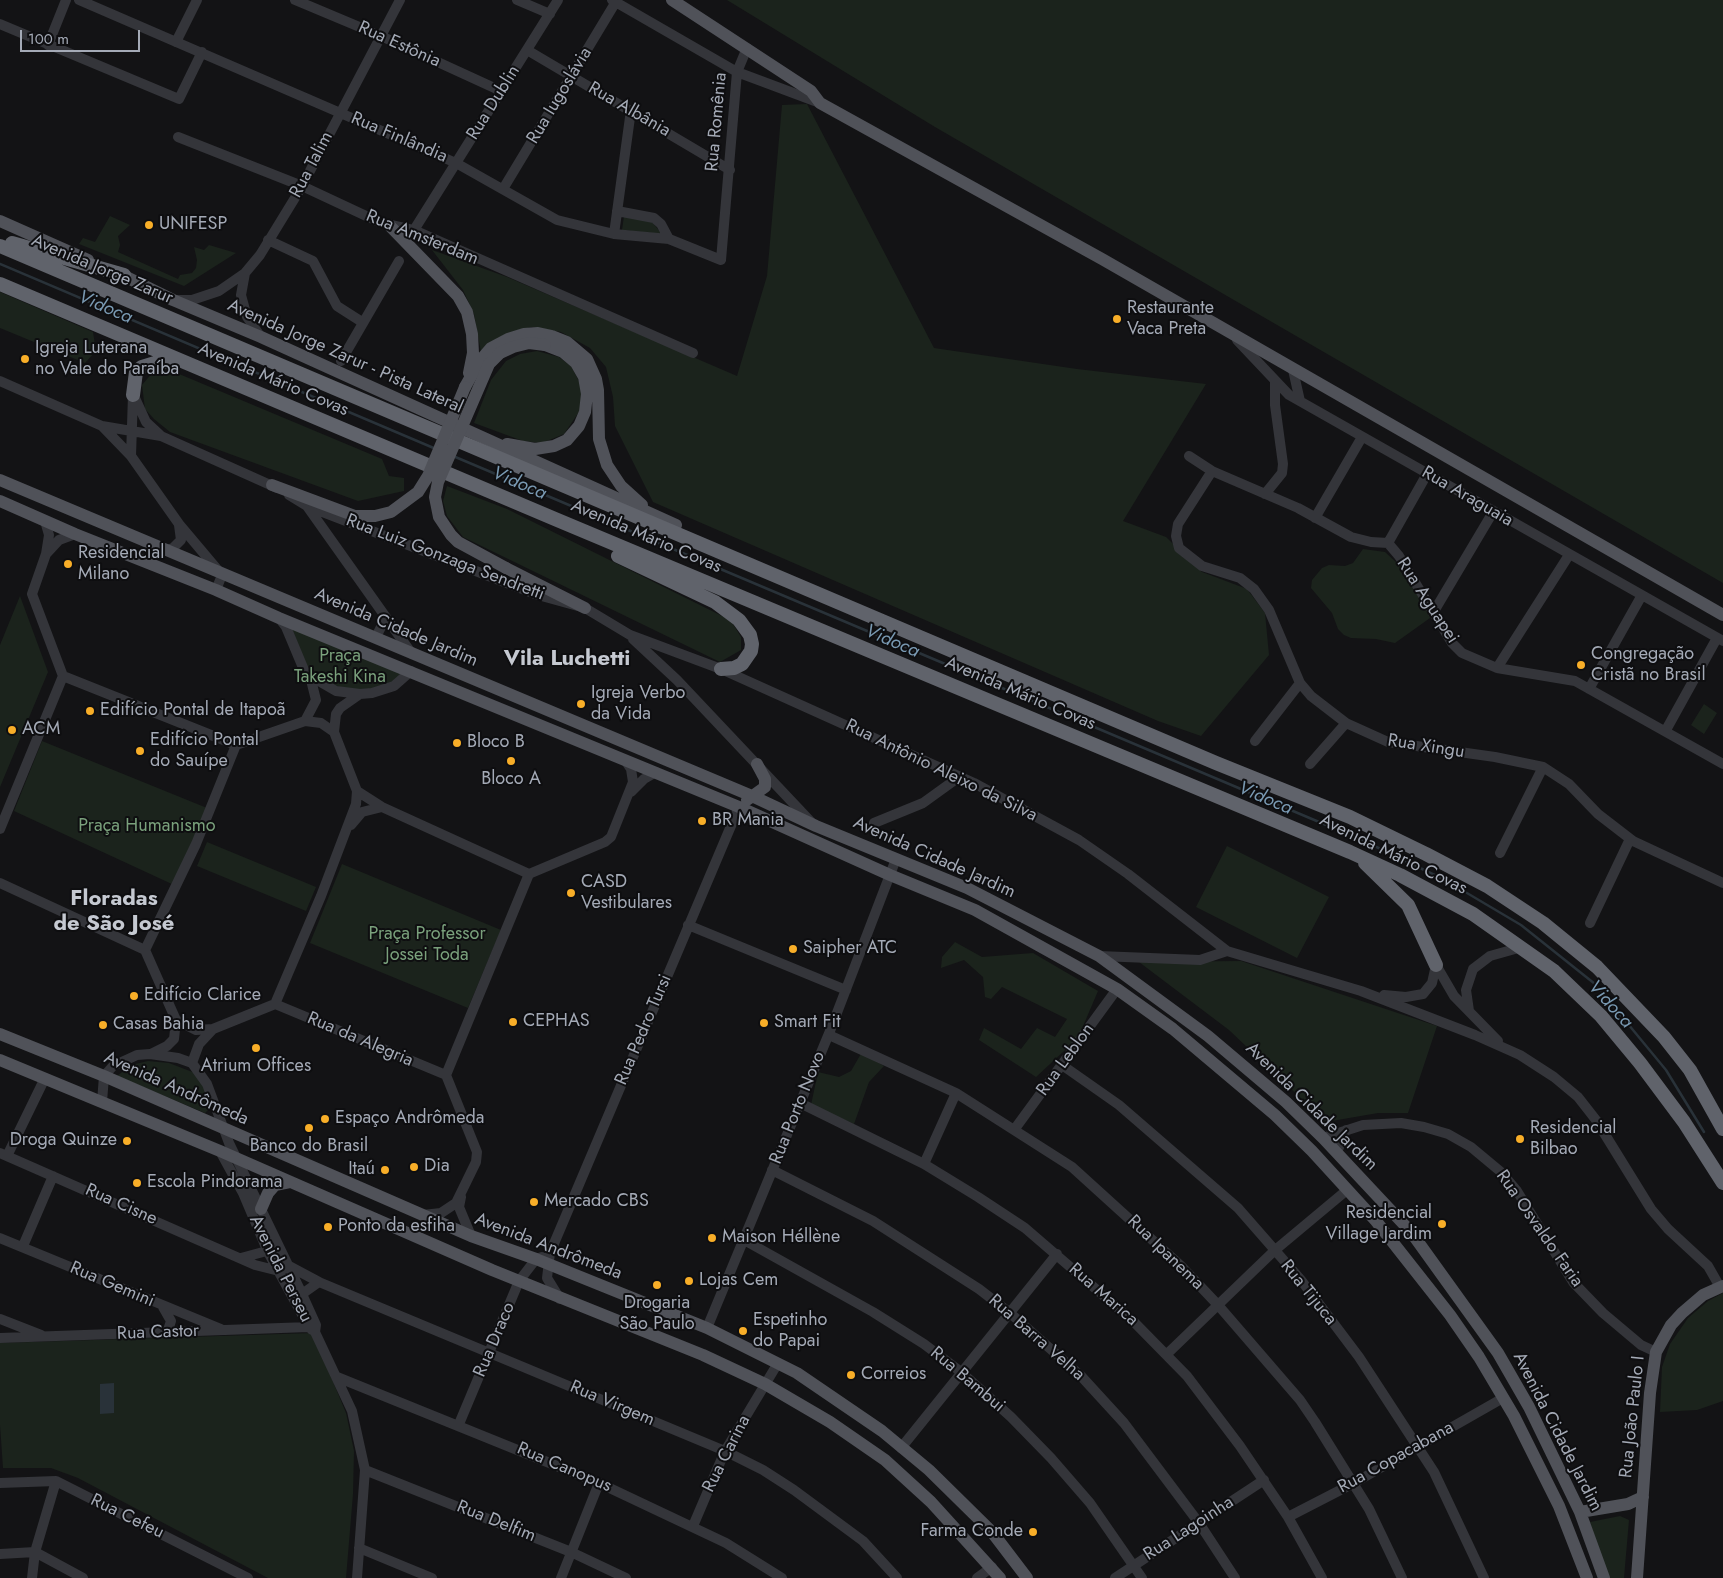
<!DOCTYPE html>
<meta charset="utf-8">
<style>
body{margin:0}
#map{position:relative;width:1723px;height:1578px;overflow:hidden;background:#131315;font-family:Jost,sans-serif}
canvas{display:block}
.scale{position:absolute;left:20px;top:30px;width:120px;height:22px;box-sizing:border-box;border:2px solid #a4aab6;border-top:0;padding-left:6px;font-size:15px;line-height:18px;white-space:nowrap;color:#a4aab6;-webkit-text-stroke:4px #0e0e10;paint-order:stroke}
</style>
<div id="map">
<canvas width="1723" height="1578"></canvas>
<div class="scale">100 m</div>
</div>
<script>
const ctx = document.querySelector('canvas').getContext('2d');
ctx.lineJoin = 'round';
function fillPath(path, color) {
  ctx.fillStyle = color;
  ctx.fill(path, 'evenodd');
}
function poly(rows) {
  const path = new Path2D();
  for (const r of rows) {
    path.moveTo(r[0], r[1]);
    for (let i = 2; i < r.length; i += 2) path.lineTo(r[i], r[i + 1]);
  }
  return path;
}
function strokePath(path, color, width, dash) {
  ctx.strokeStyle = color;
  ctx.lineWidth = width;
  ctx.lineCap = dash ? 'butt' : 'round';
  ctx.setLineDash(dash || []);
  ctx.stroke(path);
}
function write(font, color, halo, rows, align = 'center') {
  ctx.font = font + ' Jost,sans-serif';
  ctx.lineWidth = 4;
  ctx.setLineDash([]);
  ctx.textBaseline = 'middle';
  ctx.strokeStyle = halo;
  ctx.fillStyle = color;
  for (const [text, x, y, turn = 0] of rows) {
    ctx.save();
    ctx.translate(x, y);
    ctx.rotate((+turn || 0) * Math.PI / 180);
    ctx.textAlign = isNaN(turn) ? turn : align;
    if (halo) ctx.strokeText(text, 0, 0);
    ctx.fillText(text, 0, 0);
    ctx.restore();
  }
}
fillPath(poly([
 [727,0,1723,0,1723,583,935,127],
 [807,104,934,348,1077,369,1206,384,1123,521,1166,537,1202,572,1247,589,1265,613,1269,655,1201,736,1158,721,653,502,615,426,613,397,606,367,590,348,561,332,531,327,502,336,481,352,474,314,463,290,432,250,507,277,737,376,767,276,782,105],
 [110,216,130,225,118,236,120,245,118,252,178,279,180,275,192,273,196,268,197,260,194,247,204,250,209,245,236,253,184,286,79,244,83,238,95,242],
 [624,216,652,222,662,234,622,230],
 [0,292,93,332,96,351,85,363,0,328],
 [537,351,559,357,571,366,581,385,581,409,564,434,542,443,523,441,474,423,491,380,506,361,520,354],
 [172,371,382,459,389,476,404,478,404,491,358,501,170,432,154,419,145,409,142,385,153,372],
 [447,486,507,509,724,617,733,624,741,637,741,650,720,662,463,537,447,516,443,501],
 [1363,549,1385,552,1397,563,1431,615,1430,618,1395,643,1376,639,1351,638,1344,635,1338,629,1332,613,1311,588,1312,580,1322,568,1329,565,1345,566,1353,563],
 [20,596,48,672,0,787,0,645],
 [286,627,411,671,402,680,360,694,310,676],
 [1704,704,1717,713,1704,734,1691,725],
 [42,741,207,808,174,885,14,811],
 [207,842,316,887,306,911,197,866],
 [1227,846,1329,897,1297,958,1196,907],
 [342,864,501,930,468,1008,310,943],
 [955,942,982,957,1033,953,1098,991,1078,1038,1036,1077,979,1040,984,1028,1021,1049,1037,1028,1055,1037,1067,1019,1002,987,991,999,985,997,983,977,964,960,941,968,942,957],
 [1241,961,1437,1026,1408,1113,1378,1113,1326,1122,1229,1030,1139,962],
 [862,1052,884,1066,869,1082,854,1124,811,1105,818,1072,839,1077,851,1071],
 [148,1061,169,1063,195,1073,209,1094,210,1108,205,1113,117,1076,131,1065],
 [1723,1293,1723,1401,1697,1410,1660,1412,1662,1367,1670,1344,1688,1318,1708,1301],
 [313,1333,346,1413,354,1451,353,1494,346,1578,268,1578,78,1478,51,1468,3,1468,0,1425,0,1343],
 [1620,1516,1629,1520,1624,1578,1606,1578,1590,1522]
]), '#1b231c');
fillPath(poly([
 [114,1383,114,1413,100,1414,100,1384]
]), '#293239');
strokePath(poly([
 [0,264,436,449],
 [453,456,1364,841,1445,880,1521,925,1595,984,1666,1070,1704,1132]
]), '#293239', 2.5);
strokePath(poly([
 [79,0,456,163,557,220,614,234,669,239,721,260,737,72,747,48],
 [295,0,381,36,501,91],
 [517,0,550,14],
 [612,0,737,72,820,103],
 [0,24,179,99,202,52],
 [176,42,197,0],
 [48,45,66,0],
 [527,50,730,170],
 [178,137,302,186,379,222,414,230,693,353],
 [503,189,617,0],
 [617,211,654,218,661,224,669,239],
 [414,230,558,0],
 [614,234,631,110],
 [268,240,313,261,337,306,362,322],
 [245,273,241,295,247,317,261,337],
 [175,300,192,300,219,291,245,273,260,255,301,188,400,0],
 [1237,340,1289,395,1723,641],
 [341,361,399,261],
 [1293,370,1300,401],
 [0,381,102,426,161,436,277,488],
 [135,398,146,422,160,435],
 [103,427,131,456,179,524,222,575,216,590],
 [131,456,133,395],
 [1189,456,1212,471,1298,508,1351,537,1371,542,1388,543,1399,556,1452,643,1462,653,1497,668,1575,681,1723,764],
 [1212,471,1178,524,1176,536,1179,548,1202,566,1240,578,1254,589,1269,610,1300,683,1311,696,1346,723,1388,742,1495,757,1543,767,1569,784,1598,814,1633,841,1723,883],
 [1265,494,1282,473,1283,464,1275,405,1275,382],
 [289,495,307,506,538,595,585,608,630,635,721,669,974,783,1079,840,1128,874,1227,951],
 [307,506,412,654],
 [1315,518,1362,437],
 [45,521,49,535,46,554,59,540,75,534],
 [1388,543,1427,474],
 [164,551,173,548,181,540,179,525],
 [1433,613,1493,512],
 [279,618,286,627,304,670,310,676,336,691,360,694,372,693,394,686,411,671],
 [376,637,386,617],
 [633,639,677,680,811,822],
 [1497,668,1569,555],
 [63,676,236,745],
 [1589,689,1642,595],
 [305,721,321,723,334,732],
 [1666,730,1717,638],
 [1255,741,1300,683],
 [1310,764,1346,723],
 [357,791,382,807,529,874],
 [631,792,644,779,656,772],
 [874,823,923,803,959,777],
 [351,825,362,812,382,807],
 [0,829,63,676,32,594,46,554],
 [1500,853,1543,767],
 [0,883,145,950],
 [1590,923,1630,839],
 [688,925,846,990],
 [1099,956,1200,960,1227,951,1361,991,1475,1035,1520,1055,1554,1077,1578,1097,1596,1120,1651,1209,1668,1229,1708,1266,1720,1287],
 [1436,965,1454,996,1498,1041],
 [1384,995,1406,997,1423,994,1432,983,1436,965],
 [275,1004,446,1075],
 [1469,1011,1466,990,1473,969,1490,956,1522,947],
 [176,1020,196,1030,213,1029],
 [829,1035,956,1093,1072,1167,1181,1266,1218,1305,1300,1400,1315,1422,1369,1509,1402,1578],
 [151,1054,167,1046,174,1039,176,1020,145,950,196,844,236,745,305,721,316,700,310,676],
 [192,1063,199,1044,213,1029,275,1004,321,896,356,804,357,791,334,732,336,714,340,708,360,694],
 [1062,1065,1119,1105,1238,1208,1301,1280,1359,1357,1434,1472,1484,1578],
 [102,1102,104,1076,113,1066,137,1055,150,1054,178,1058,192,1063,207,1084,229,1143,302,1294,316,1325,315,1332,352,1411,365,1470,357,1578],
 [800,1103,924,1164,978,1197,1025,1228,1133,1321,1187,1376,1240,1446,1288,1517,1322,1578],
 [1014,1130,1117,989],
 [1323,1138,1363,1125,1401,1123,1424,1127,1448,1134,1471,1147,1501,1172,1517,1191,1573,1282,1603,1313,1641,1345,1656,1352],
 [220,1151,243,1193,268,1252,309,1327,312,1330],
 [1337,1152,1346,1130],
 [0,1153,255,1265,279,1271,289,1266,319,1282],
 [7,1156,45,1078],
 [924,1164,956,1093],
 [772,1170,873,1221,979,1289,1010,1313,1081,1376,1124,1423,1199,1523,1235,1578],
 [461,1197,459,1207,471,1236],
 [423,1215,441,1213,456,1203,476,1162,477,1152,446,1075,529,874,605,842,611,837,633,782,631,769,625,760],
 [0,1238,221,1329],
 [744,1240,873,1312,924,1344,961,1372,1011,1417,1051,1458,1090,1503,1142,1578],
 [23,1246,53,1176],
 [241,1258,274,1249],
 [302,1294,319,1282,725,1451,763,1470,794,1490,863,1541,897,1578],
 [560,1299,547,1278,550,1253,739,807],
 [163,1307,171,1321,167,1333],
 [0,1319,41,1335],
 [707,1328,830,1031,896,859],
 [0,1338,309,1327,316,1325],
 [1167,1354,1274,1251,1347,1190],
 [337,1377,599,1483,726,1543,782,1578],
 [459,1424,519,1281,536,1259,542,1257],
 [901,1448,1057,1254],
 [365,1470,571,1552,626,1578],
 [0,1483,56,1481,248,1578],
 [1288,1517,1354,1483,1503,1398],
 [693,1526,725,1451,778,1363],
 [359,1548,432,1578],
 [0,1554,35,1552,83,1578],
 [32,1578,35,1552,56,1481],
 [561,1578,599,1483],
 [977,1578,992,1567],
 [1115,1578,1264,1480]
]), '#34353a', 10);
strokePath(poly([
 [672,0,811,91,820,103,1102,259,1723,615],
 [0,221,88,260],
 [389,225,458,296,467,312,472,334,473,353,469,373],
 [116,272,173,300,261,337,676,525],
 [465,387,479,362,491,348,508,339,524,334,538,333,552,336,567,342,587,359,596,379,598,390,599,439,607,465,621,486,642,505],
 [507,444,535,449,554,446,567,440,579,426,585,412,587,394,584,377,576,363,563,352,545,345],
 [0,480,752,796,816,826,967,888,1099,956,1208,1036,1286,1102,1323,1138,1411,1232,1498,1353,1529,1407,1580,1512,1604,1578],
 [0,501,75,534,216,590,279,618,739,807,890,875,975,910,1117,989,1173,1029,1275,1115,1312,1151,1376,1221,1450,1315,1479,1357,1514,1416,1559,1506,1587,1578],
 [506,568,585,608],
 [747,800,765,787,765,779,757,764],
 [0,1034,104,1076,471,1236,536,1259,707,1328,797,1373,882,1431,929,1470,992,1532,1027,1578],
 [0,1060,220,1151,492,1270,703,1355,765,1384,830,1422,885,1460,931,1502,1000,1578],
 [261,1209,268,1193,275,1185,290,1182],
 [1580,1512,1628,1504,1643,1497],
 [1637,1578,1650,1393,1656,1352,1671,1325,1682,1313,1703,1295,1723,1286]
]), '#505259', 12);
strokePath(poly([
 [12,243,124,275],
 [0,246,1216,763,1350,817,1426,854,1487,886,1543,923,1597,967,1664,1037,1690,1070,1723,1129],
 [0,284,555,519,1350,852,1400,875,1473,914,1554,971,1601,1016,1640,1063,1684,1122,1723,1183],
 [133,395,136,372,142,367,155,363,176,361],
 [618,556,715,602,739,620,750,635,752,644,751,651,742,664,734,668,721,669],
 [1365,863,1408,905,1436,965]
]), '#60636b', 14);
strokePath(poly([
 [272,485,355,516,375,516,391,512,418,492,428,476,465,387],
 [506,568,458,542,451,535,439,517,435,497,438,482,489,364,500,353,513,347,529,343,545,345]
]), '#505259', 12);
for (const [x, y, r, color] of [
 [149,225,5,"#f8ae28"],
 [1117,319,5,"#f8ae28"],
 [25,359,5,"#f8ae28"],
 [68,564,5,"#f8ae28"],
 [1581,665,5,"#f8ae28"],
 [581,704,5,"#f8ae28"],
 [90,711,5,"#f8ae28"],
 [12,730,5,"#f8ae28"],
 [457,743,5,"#f8ae28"],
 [140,751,5,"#f8ae28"],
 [511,761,5,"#f8ae28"],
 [702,821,5,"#f8ae28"],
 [571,893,5,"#f8ae28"],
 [793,949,5,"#f8ae28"],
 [134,996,5,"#f8ae28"],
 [513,1022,5,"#f8ae28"],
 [764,1023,5,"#f8ae28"],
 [103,1025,5,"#f8ae28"],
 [256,1048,5,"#f8ae28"],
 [325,1119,5,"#f8ae28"],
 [309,1128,5,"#f8ae28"],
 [1520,1139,5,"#f8ae28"],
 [127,1141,5,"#f8ae28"],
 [414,1167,5,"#f8ae28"],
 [385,1170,5,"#f8ae28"],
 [137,1183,5,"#f8ae28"],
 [534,1202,5,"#f8ae28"],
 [1442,1224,5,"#f8ae28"],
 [328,1227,5,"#f8ae28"],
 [712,1238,5,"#f8ae28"],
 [689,1281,5,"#f8ae28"],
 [657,1285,5,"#f8ae28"],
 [743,1331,5,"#f8ae28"],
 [851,1375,5,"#f8ae28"],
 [1033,1532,5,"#f8ae28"]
]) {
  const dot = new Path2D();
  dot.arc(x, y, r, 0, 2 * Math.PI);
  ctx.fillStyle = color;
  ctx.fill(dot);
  strokePath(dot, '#0e0e10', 2);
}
write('18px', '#a4aab6', '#0e0e10', [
 ["Rua Estônia",399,45,24],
 ["Rua Iugoslávia",560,96,-59],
 ["Rua Dublin",494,103,-58],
 ["Rua Albânia",629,110,30],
 ["Rua Romênia",717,122,-85],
 ["Rua Finlândia",399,138,23],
 ["Rua Talim",312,165,-62],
 ["Rua Amsterdam",422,238,22],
 ["Avenida Jorge Zarur",102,270,23],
 ["Avenida Jorge Zarur - Pista Lateral",345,357,24],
 ["Avenida Mário Covas",273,380,23],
 ["Rua Araguaia",1467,497,30],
 ["Avenida Mário Covas",646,537,23],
 ["Rua Luiz Gonzaga Sendretti",445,558,21],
 ["Rua Aguapei",1427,601,57],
 ["Avenida Cidade Jardim",396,628,23],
 ["Avenida Mário Covas",1020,694,23],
 ["Rua Xingu",1426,747,9],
 ["Rua Antônio Aleixo da Silva",941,771,26],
 ["Avenida Mário Covas",1393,855,26],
 ["Avenida Cidade Jardim",934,858,24],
 ["Rua Pedro Tursi",644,1030,-67],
 ["Rua da Alegria",360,1040,23],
 ["Rua Leblon",1066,1060,-54],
 ["Avenida Andrômeda",176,1089,24],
 ["Avenida Cidade Jardim",1311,1107,44],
 ["Rua Porto Novo",798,1108,-68],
 ["Rua Cisne",121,1205,24],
 ["Rua Osvaldo Faria",1539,1229,55],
 ["Avenida Andrômeda",548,1247,21],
 ["Rua Ipanema",1165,1253,44],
 ["Avenida Perseu",280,1269,63],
 ["Rua Gemini",112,1285,23],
 ["Rua Tijuca",1308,1293,51],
 ["Rua Marica",1103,1295,41],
 ["Rua Castor",158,1333,-2],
 ["Rua Barra Velha",1036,1338,41],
 ["Rua Draco",495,1340,-67],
 ["Rua Bambui",967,1380,40],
 ["Rua Virgem",612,1404,23],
 ["Rua João Paulo I",1633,1417,-84],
 ["Avenida Cidade Jardim",1557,1432,63],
 ["Rua Carina",727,1454,-63],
 ["Rua Copacabana",1396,1458,-29],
 ["Rua Canopus",564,1468,23],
 ["Rua Cefeu",127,1517,26],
 ["Rua Delfim",496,1522,22],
 ["Rua Lagoinha",1189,1529,-33]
]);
write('18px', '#a4aab6', '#0e0e10', [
 ["UNIFESP",159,225],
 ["Restaurante",1127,309],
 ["Vaca Preta",1127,330],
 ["Igreja Luterana",35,349],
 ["no Vale do Paraíba",35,370],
 ["Residencial",78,554],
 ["Milano",78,575],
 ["Congregação",1591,655],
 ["Cristã no Brasil",1591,676],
 ["Igreja Verbo",591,694],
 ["da Vida",591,715],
 ["Edifício Pontal de Itapoã",100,711],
 ["ACM",22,730],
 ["Edifício Pontal",150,741],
 ["do Sauípe",150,762],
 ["Bloco B",467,743],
 ["Bloco A",511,780,"center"],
 ["BR Mania",712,821],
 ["CASD",581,883],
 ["Vestibulares",581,904],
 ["Saipher ATC",803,949],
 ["Edifício Clarice",144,996],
 ["CEPHAS",523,1022],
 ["Smart Fit",774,1023],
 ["Casas Bahia",113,1025],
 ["Atrium Offices",256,1067,"center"],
 ["Espaço Andrômeda",335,1119],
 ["Residencial",1530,1129],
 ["Bilbao",1530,1150],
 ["Droga Quinze",117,1141,"right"],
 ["Banco do Brasil",309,1147,"center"],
 ["Dia",424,1167],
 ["Itaú",375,1170,"right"],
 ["Escola Pindorama",147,1183],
 ["Mercado CBS",544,1202],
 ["Residencial",1432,1214,"right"],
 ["Village Jardim",1432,1235,"right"],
 ["Ponto da esfiha",338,1227],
 ["Maison Héllène",722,1238],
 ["Lojas Cem",699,1281],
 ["Drogaria",657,1304,"center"],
 ["São Paulo",657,1325,"center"],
 ["Espetinho",753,1321],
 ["do Papai",753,1342],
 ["Correios",861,1375],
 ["Farma Conde",1023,1532,"right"]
], 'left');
write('18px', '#7aa17c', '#0e0e10', [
 ["Praça",340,657],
 ["Takeshi Kina",340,678],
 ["Praça Humanismo",147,827],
 ["Praça Professor",427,935],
 ["Jossei Toda",427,956]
]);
write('italic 19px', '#7999b2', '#0e0e10', [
 ["Vidoca",105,308,23],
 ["Vidoca",519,484,23],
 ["Vidoca",892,642,23],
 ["Vidoca",1265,799,23],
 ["Vidoca",1610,1005,48]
]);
write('bold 22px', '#c5c9d1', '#0e0e10', [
 ["Vila Luchetti",567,660],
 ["Floradas",114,900],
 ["de São José",114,925]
]);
</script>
